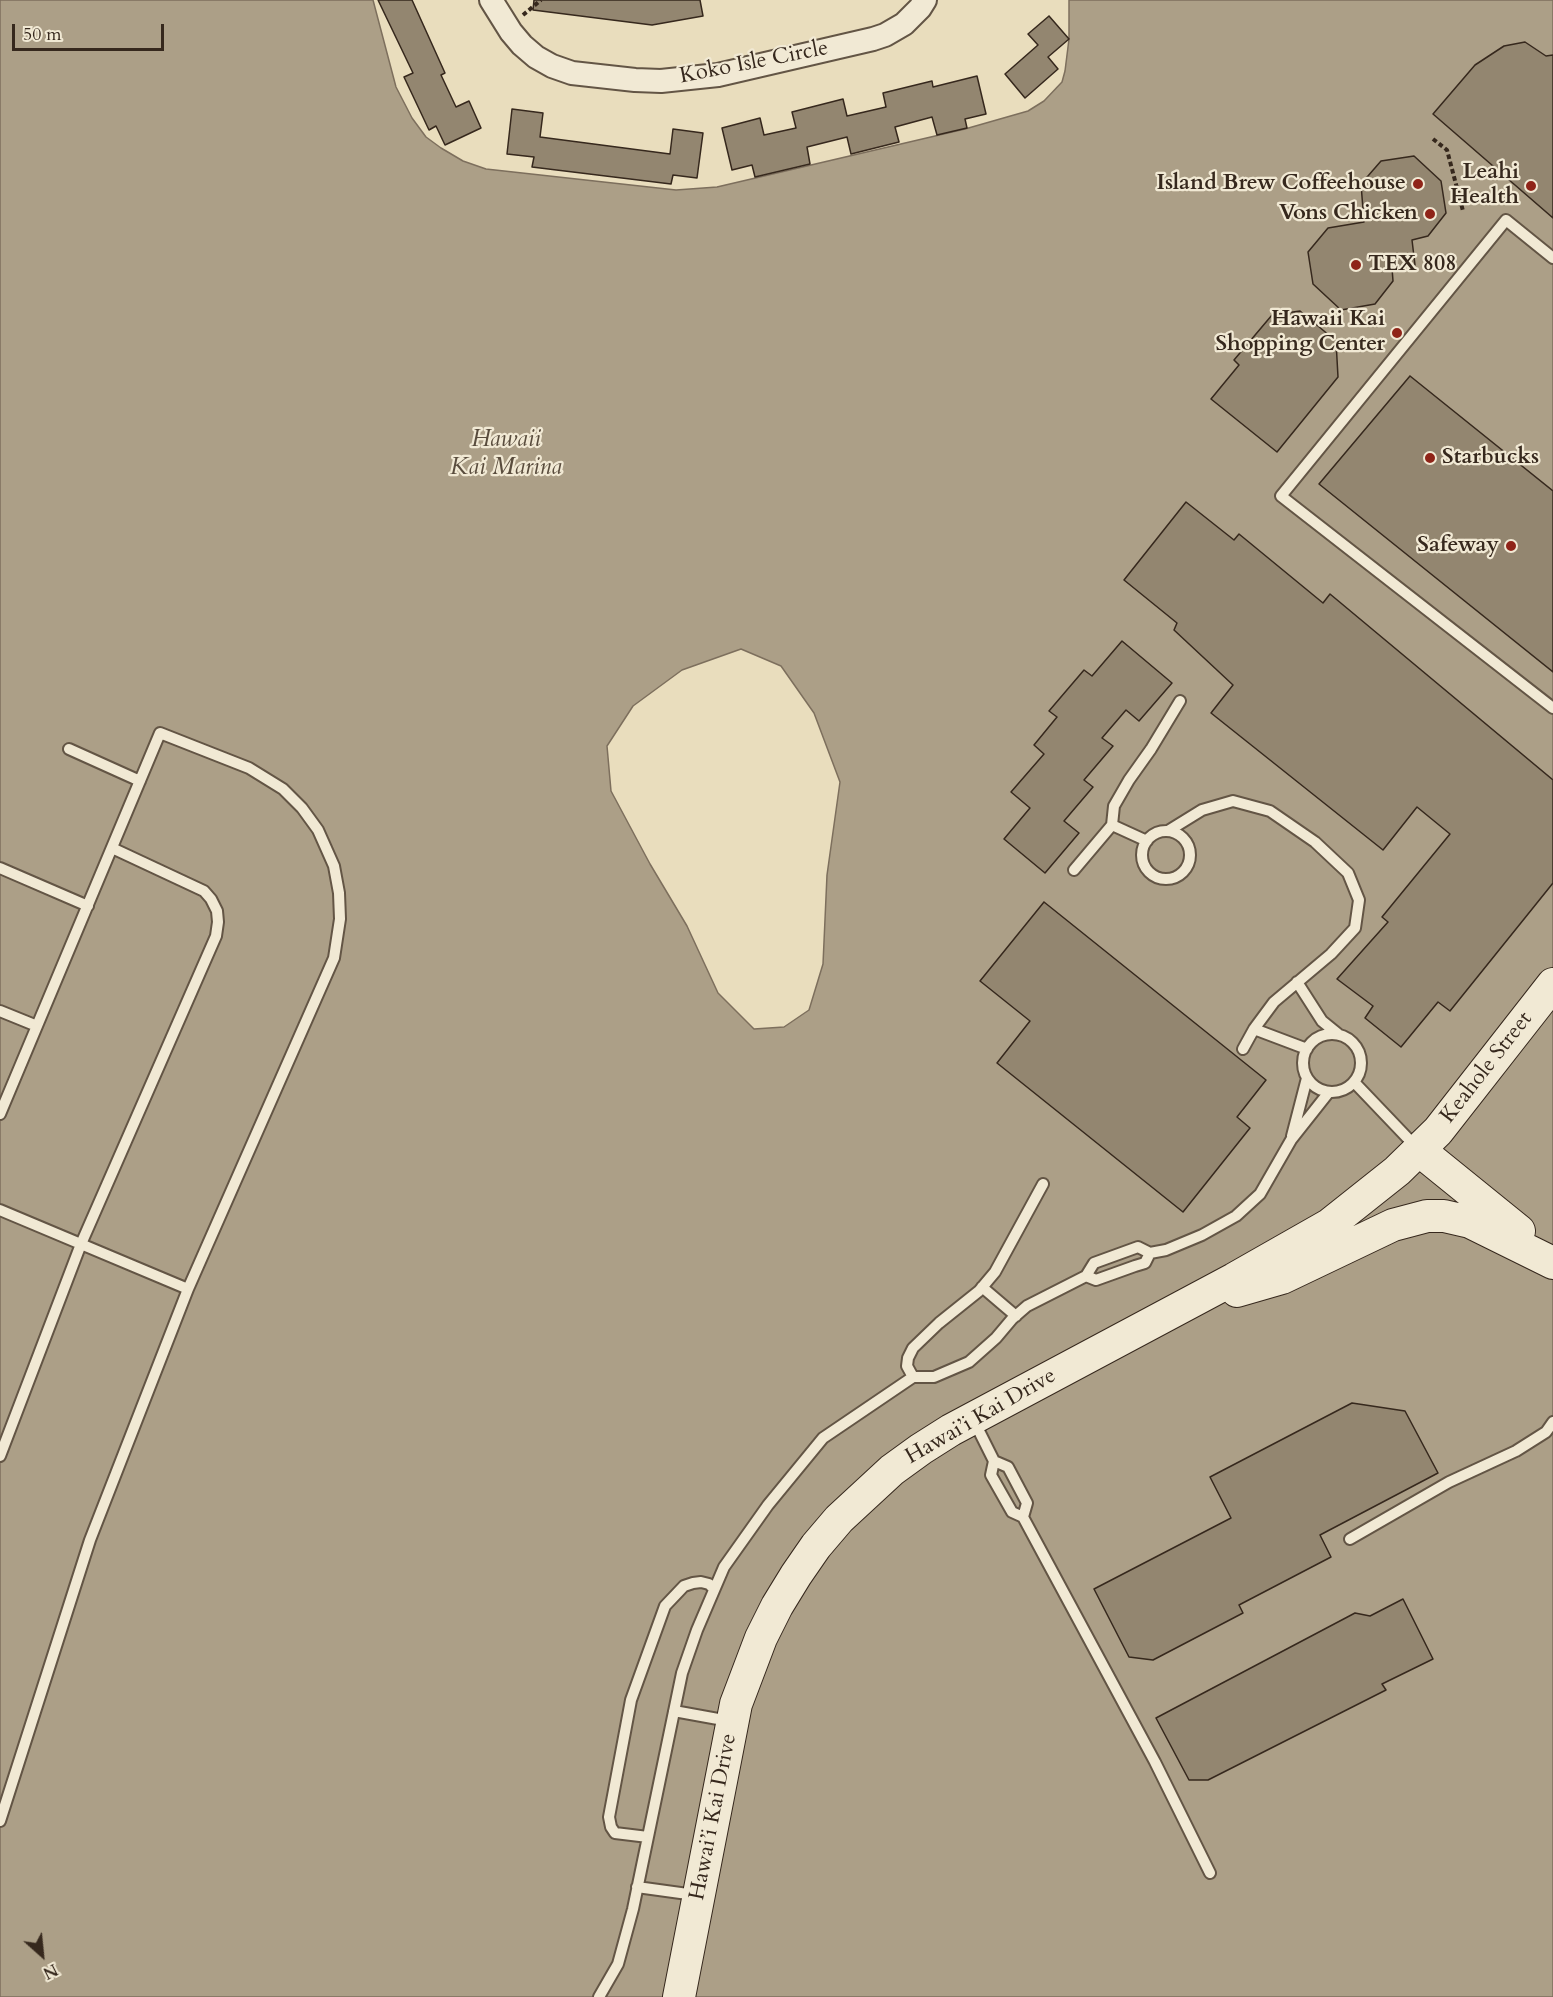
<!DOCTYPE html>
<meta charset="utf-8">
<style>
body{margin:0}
#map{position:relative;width:1553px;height:1997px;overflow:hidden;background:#e9ddbd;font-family:Cardo,serif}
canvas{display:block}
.north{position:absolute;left:12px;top:1925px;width:60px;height:60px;-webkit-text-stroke:4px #f1e9d4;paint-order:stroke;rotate:153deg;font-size:16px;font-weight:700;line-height:24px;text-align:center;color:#36281d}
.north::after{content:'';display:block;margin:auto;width:21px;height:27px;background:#36281d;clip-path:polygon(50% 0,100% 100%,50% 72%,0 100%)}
.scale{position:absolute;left:12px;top:24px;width:152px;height:27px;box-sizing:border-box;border:3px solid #36281d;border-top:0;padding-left:8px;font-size:18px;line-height:21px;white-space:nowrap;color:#36281d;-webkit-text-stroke:4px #f1e9d4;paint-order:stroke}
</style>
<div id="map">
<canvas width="1553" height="1997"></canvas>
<div class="north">N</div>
<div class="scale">50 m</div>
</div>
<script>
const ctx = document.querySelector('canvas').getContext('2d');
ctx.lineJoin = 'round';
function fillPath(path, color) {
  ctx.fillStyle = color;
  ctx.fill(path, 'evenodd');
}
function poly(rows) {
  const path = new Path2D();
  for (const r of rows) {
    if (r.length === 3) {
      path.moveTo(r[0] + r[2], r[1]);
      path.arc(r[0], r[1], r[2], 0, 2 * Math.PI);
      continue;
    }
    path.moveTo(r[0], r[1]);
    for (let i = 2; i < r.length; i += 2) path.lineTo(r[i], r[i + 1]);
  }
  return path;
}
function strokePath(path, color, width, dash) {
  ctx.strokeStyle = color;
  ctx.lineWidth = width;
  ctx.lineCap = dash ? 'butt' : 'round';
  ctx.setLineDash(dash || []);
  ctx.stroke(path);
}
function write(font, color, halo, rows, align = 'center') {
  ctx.font = font + ' Cardo,serif';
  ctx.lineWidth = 4.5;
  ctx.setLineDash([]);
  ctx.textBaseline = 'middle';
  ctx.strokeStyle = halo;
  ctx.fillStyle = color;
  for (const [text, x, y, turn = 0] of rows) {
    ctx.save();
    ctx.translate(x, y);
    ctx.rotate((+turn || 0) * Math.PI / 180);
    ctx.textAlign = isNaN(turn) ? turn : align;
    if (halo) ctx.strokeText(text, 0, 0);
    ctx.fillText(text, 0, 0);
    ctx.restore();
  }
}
const water = poly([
 [0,0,373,0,396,87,412,118,426,137,441,148,463,161,486,169,676,190,717,187,965,129,1028,111,1044,101,1062,82,1065,71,1069,39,1069,0,1553,0,1553,1997,0,1997,0,0],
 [741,649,781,666,814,713,840,782,827,875,823,964,809,1010,784,1027,754,1029,718,993,687,926,650,864,611,791,607,746,633,706,682,670,741,649]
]);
fillPath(water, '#ac9f87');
strokePath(water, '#7d6f5d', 1.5);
const building = poly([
 [378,0,412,0,445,73,441,75,456,107,469,101,481,128,445,145,436,126,429,130,404,77,413,73,378,0],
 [534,0,700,0,703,16,652,25,533,10,534,0],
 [1049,16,1069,39,1048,57,1058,69,1025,98,1005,74,1038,45,1028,34,1049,16],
 [1525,42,1546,56,1553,55,1553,218,1433,114,1475,65,1504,46,1525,42],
 [977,76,986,114,965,119,967,128,937,135,932,117,895,127,899,142,851,154,847,137,807,147,810,164,755,177,752,165,732,170,722,128,760,118,764,135,796,128,792,112,843,99,847,116,886,107,883,93,932,81,933,87,977,76],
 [512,109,543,113,540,137,670,154,673,129,703,133,697,178,673,175,671,184,532,167,534,157,507,154,512,109],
 [1414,156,1441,181,1446,213,1428,236,1412,240,1415,265,1392,268,1393,281,1375,304,1341,310,1313,284,1308,252,1328,228,1364,222,1361,184,1381,161,1414,156],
 [1300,311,1336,341,1338,377,1277,452,1211,399,1239,365,1234,360,1272,315,1300,311],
 [1410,376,1553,491,1553,672,1319,484,1410,376],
 [1186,502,1234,540,1239,534,1323,603,1330,594,1553,780,1553,883,1450,1011,1438,1002,1401,1047,1365,1018,1373,1006,1337,979,1388,922,1382,917,1450,834,1417,807,1383,850,1211,713,1233,685,1174,630,1177,623,1124,580,1186,502],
 [1122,641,1172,683,1139,721,1126,710,1102,738,1113,746,1084,780,1093,787,1064,821,1079,833,1045,873,1004,839,1030,808,1011,792,1044,754,1034,745,1057,717,1049,711,1084,670,1092,676,1122,641],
 [1044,902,1266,1080,1237,1117,1250,1128,1183,1212,997,1063,1030,1021,980,981,1044,902],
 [1352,1403,1405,1411,1438,1473,1320,1535,1331,1557,1239,1605,1243,1613,1153,1660,1129,1657,1094,1589,1231,1518,1210,1477,1352,1403],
 [1403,1599,1433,1659,1382,1684,1386,1690,1208,1780,1189,1780,1156,1718,1355,1613,1370,1616,1403,1599]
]);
fillPath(building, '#938670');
strokePath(building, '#36281d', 1.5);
const lane = poly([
 [1553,258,1506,220,1281,496,1553,708],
 [69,749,140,781],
 [1112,825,1114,806,1129,780,1151,749,1180,701],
 [1168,831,1202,810,1233,801,1270,811,1315,842,1348,873,1359,900,1355,928,1331,954,1274,1002,1254,1029,1243,1049],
 [1166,855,24],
 [0,868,88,906],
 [1074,870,1112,825,1147,841],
 [1297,982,1322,1021,1338,1034],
 [0,1011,37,1026],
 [1254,1029,1307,1049],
 [1332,1063,29],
 [1354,1082,1417,1148],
 [0,1114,160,733,249,768,283,789,302,808,318,830,334,866,339,893,340,919,334,958,188,1289,90,1540,0,1821],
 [1292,1136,1307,1078],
 [0,1210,188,1289],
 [1086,1276,1096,1280,1135,1266,1145,1263,1150,1253],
 [982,1287,1016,1316],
 [913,1377,907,1366,908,1358,913,1348,939,1323,979,1291,995,1272,1043,1184],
 [974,1421,994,1461,991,1475,1012,1512,1023,1517,1155,1762,1210,1873],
 [0,1456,81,1244,216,936,218,922,217,911,211,899,204,891,112,848],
 [994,1461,1008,1467,1027,1503,1023,1517],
 [1350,1539,1449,1482,1516,1451,1546,1432,1553,1422],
 [674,1711,729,1721],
 [648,1837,615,1833,611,1827,609,1817,631,1700,665,1606,684,1586,693,1583,701,1582,709,1584,714,1589],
 [637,1887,695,1895],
 [599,1997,618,1964,633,1909,682,1673,697,1630,724,1567,768,1505,823,1438,913,1377,934,1377,969,1362,996,1338,1012,1319,1027,1306,1086,1276,1094,1263,1138,1247,1150,1253,1166,1250,1202,1235,1236,1216,1260,1194,1291,1140,1329,1092]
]);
const street = poly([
 [491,0,511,32,522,45,536,57,552,66,572,73,635,80,661,81,718,75,873,39,885,35,904,24,920,8,925,0]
]);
const secondary = poly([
 [1419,1150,1519,1231],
 [1237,1291,1282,1278,1393,1225,1427,1216,1444,1216,1470,1222,1553,1263],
 [679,1997,736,1704,761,1638,777,1606,796,1575,816,1546,839,1519,892,1470,921,1449,951,1430,1234,1279,1329,1225,1397,1171,1438,1131,1553,984]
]);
strokePath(lane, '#635545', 14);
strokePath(street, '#635545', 26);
strokePath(secondary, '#36281d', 34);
strokePath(poly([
 [523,15,541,0],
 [1433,139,1447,150,1463,211]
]), '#36281d', 4, [4.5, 3]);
strokePath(lane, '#f1e9d4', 10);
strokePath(street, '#f1e9d4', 22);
strokePath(secondary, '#f1e9d4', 32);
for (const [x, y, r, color] of [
 [1418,184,6,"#8f2418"],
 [1531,186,6,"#8f2418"],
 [1430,214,6,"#8f2418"],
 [1356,265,6,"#8f2418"],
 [1397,333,6,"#8f2418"],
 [1430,458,6,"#8f2418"],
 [1511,546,6,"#8f2418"]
]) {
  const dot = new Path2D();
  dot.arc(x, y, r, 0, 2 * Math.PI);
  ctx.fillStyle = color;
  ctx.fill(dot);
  strokePath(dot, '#f1e9d4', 2);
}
write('22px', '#36281d', '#f1e9d4', [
 ["Koko Isle Circle",754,63,-11],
 ["Keahole Street",1487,1068,-52],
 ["Hawai’i Kai Drive",981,1417,-30],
 ["Hawai’i Kai Drive",714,1817,-79]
]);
write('bold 22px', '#36281d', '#f1e9d4', [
 ["Leahi",1519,173],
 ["Health",1519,198],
 ["Island Brew Coffeehouse",1406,184],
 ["Vons Chicken",1418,214],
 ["TEX 808",1368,265,"left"],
 ["Hawaii Kai",1385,320],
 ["Shopping Center",1385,345],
 ["Starbucks",1442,458,"left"],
 ["Safeway",1499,546]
], 'right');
write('italic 24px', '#594c3d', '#f1e9d4', [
 ["Hawaii",506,440],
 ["Kai Marina",506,468]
]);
</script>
